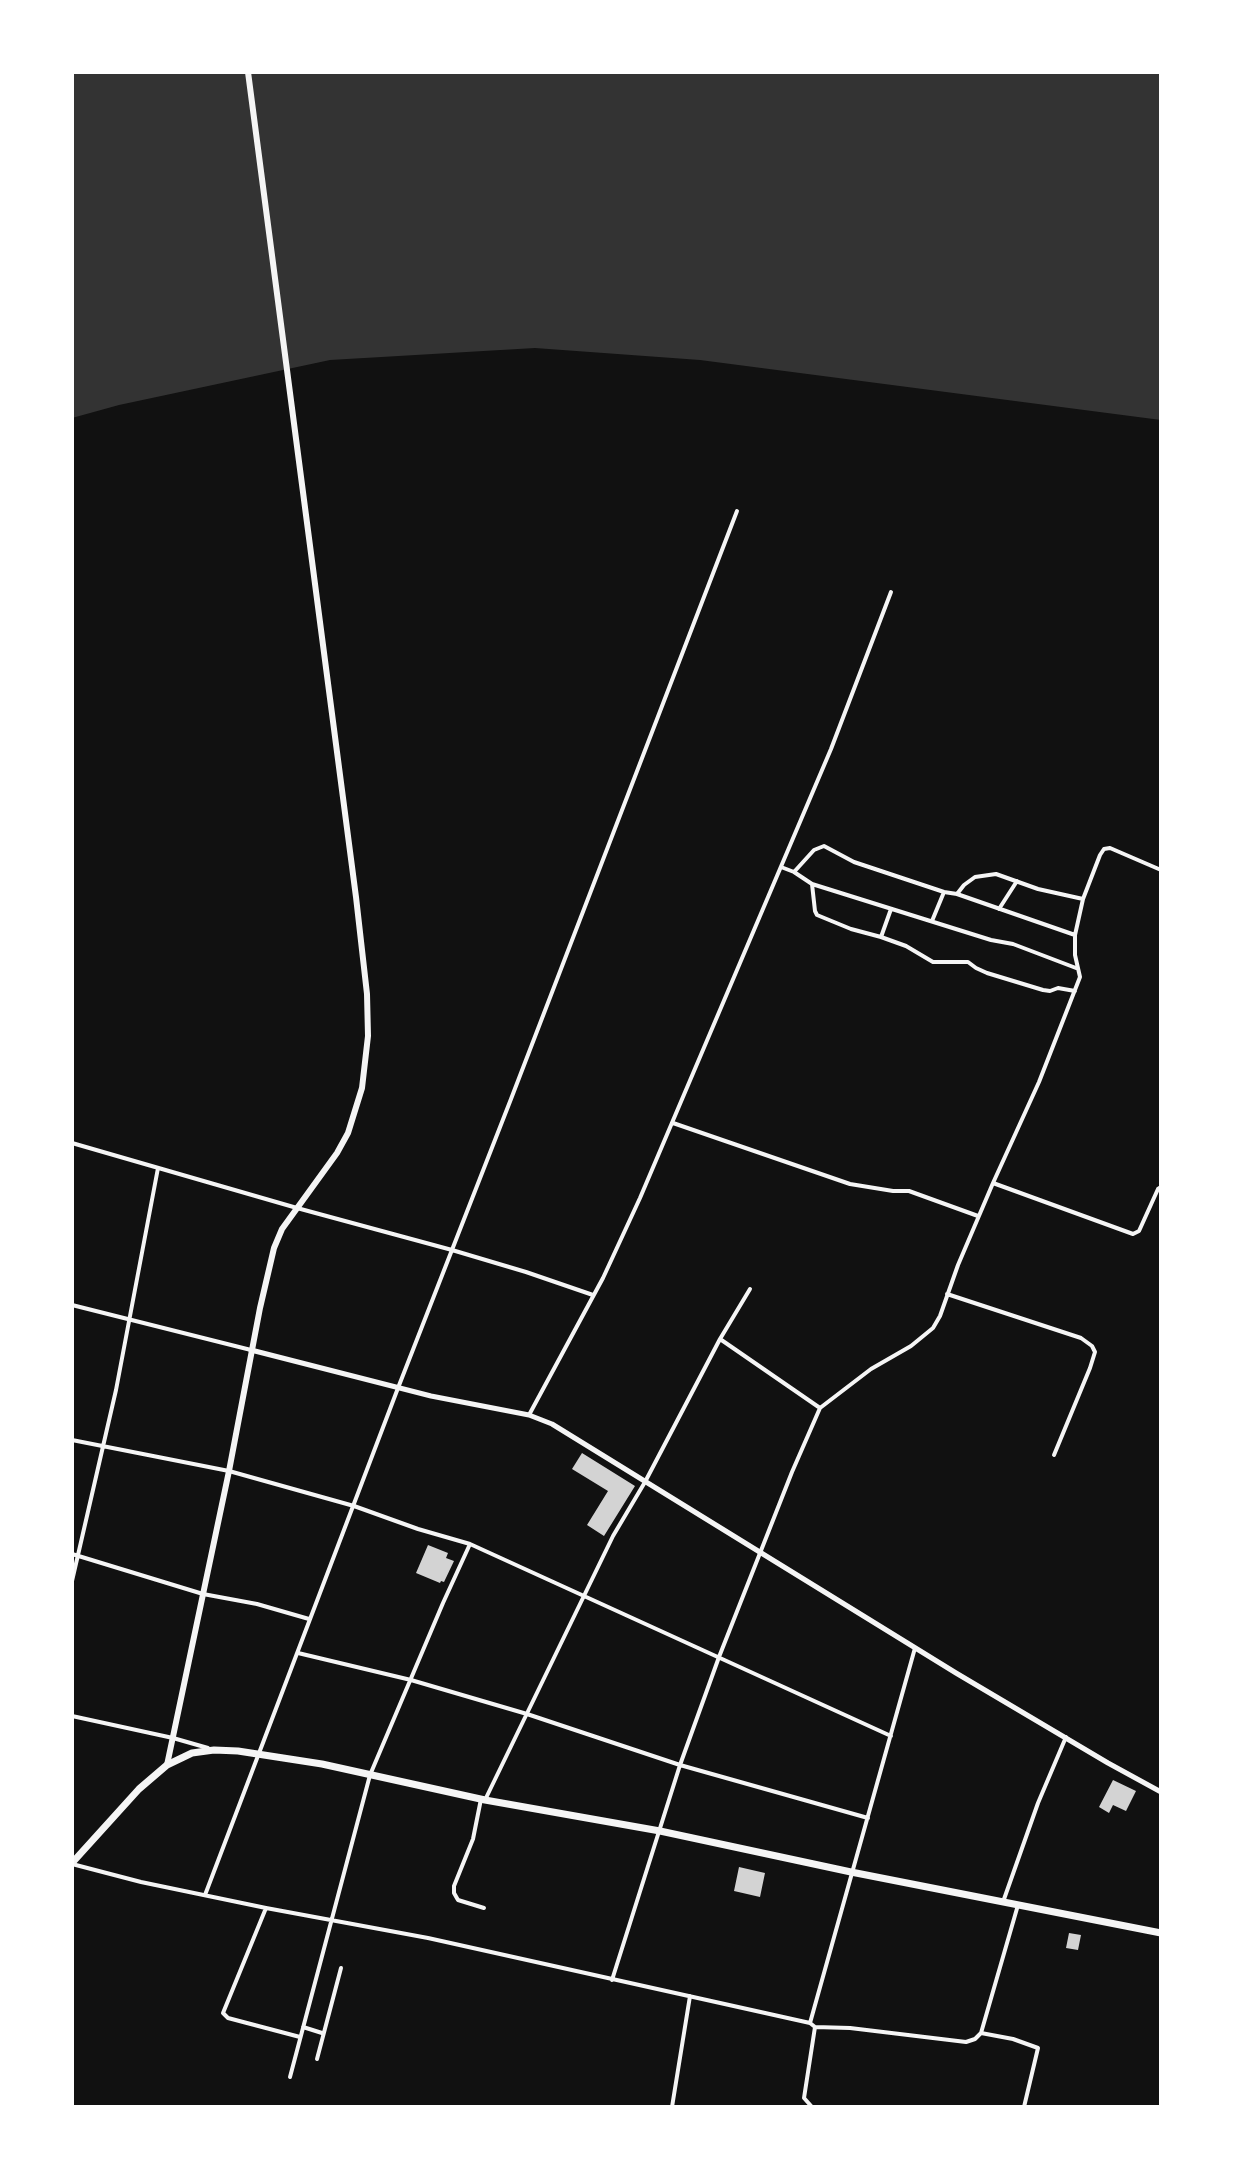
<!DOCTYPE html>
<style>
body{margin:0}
#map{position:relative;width:1233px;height:2179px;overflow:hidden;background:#111;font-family:Inter,sans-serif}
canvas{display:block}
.frame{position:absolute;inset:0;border:74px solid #fff;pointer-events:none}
</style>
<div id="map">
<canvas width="1233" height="2179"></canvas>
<div class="frame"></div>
</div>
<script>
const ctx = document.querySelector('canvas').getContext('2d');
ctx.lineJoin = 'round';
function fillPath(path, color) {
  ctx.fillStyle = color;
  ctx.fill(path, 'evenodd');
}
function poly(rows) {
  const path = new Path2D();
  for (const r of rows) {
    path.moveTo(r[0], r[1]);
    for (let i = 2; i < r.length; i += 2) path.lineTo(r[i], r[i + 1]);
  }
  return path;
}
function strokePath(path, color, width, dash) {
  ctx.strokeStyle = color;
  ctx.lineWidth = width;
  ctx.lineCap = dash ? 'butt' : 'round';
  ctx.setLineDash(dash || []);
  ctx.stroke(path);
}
fillPath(poly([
 [72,72,1161,72,1161,420,700,360,535,348,330,360,119,405,72,418]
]), '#333');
fillPath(poly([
 [582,1453,635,1486,604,1536,587,1525,608,1491,572,1469],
 [428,1545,448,1553,446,1558,454,1561,444,1582,441,1581,440,1583,416,1573],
 [1113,1780,1136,1791,1126,1811,1113,1805,1109,1813,1099,1807],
 [739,1867,765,1873,760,1897,734,1891],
 [1069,1933,1081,1935,1078,1950,1066,1948]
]), '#d3d3d3');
strokePath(poly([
 [781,867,794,872,812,884,991,940,1013,944,1076,968],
 [794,872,814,850,824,846,854,862,944,892,957,894,1075,935],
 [812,884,815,911,817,915,851,929,881,937,891,909],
 [957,894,964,885,975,877,996,874,1038,889,1083,899],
 [999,909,1017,881],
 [932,921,944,892],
 [881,937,906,946,933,962,968,962,976,968,987,973,1043,990,1050,991,1058,988,1075,991],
 [673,1123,850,1184,893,1191,909,1191,978,1216],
 [72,1143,297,1208,452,1250,526,1272,593,1295],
 [993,1183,1039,1082,1080,977,1075,955,1075,935,1083,899,1100,855,1104,849,1110,848,1161,870],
 [947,1294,1081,1338,1092,1346,1095,1352,1090,1368,1054,1455],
 [72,1305,251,1350],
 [720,1339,820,1408],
 [529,1415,603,1278,640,1198,831,749,891,592],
 [72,1440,229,1471,354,1506,418,1529,470,1544,891,1736],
 [72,1554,203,1594,257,1604,309,1619],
 [72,1581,116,1390,158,1168],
 [298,1653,411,1680,527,1714,680,1765,868,1818],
 [72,1716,173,1738,208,1748],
 [481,1799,473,1839,454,1886,454,1893,458,1900,484,1908],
 [485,1800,613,1536,645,1482,720,1339,750,1289],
 [72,1864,141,1882,266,1908,428,1938,810,2023,815,2027,850,2028,966,2042,975,2039,981,2033,1018,1905],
 [205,1895,398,1388,511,1099,737,511],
 [1003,1902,1038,1803,1066,1737],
 [266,1908,223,2013,228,2018,300,2037],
 [612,1980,680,1765,719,1657,792,1472,820,1408,871,1369,911,1346,933,1328,940,1316,958,1265,993,1183,1133,1234,1139,1231,1158,1189,1161,1187],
 [810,2023,915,1648],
 [303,2027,322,2033],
 [981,2033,1013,2039,1038,2048,1024,2107],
 [317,2059,341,1968],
 [290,2077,370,1775,443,1603,470,1544],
 [672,2107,690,1996],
 [812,2107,804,2098,815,2027]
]), '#f5f5f5', 4);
strokePath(poly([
 [251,1350,431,1396,529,1415,552,1424,956,1673,1108,1763,1161,1792]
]), '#f5f5f5', 5);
strokePath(poly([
 [167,1765,229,1471,260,1308,274,1248,282,1229,337,1153,348,1133,362,1088,368,1036,367,994,356,897,248,72]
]), '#f5f5f5', 6);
strokePath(poly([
 [72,1863,139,1789,167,1765,192,1753,214,1750,238,1751,322,1764,485,1800,660,1831,851,1872,1161,1933]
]), '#f5f5f5', 7);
</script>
